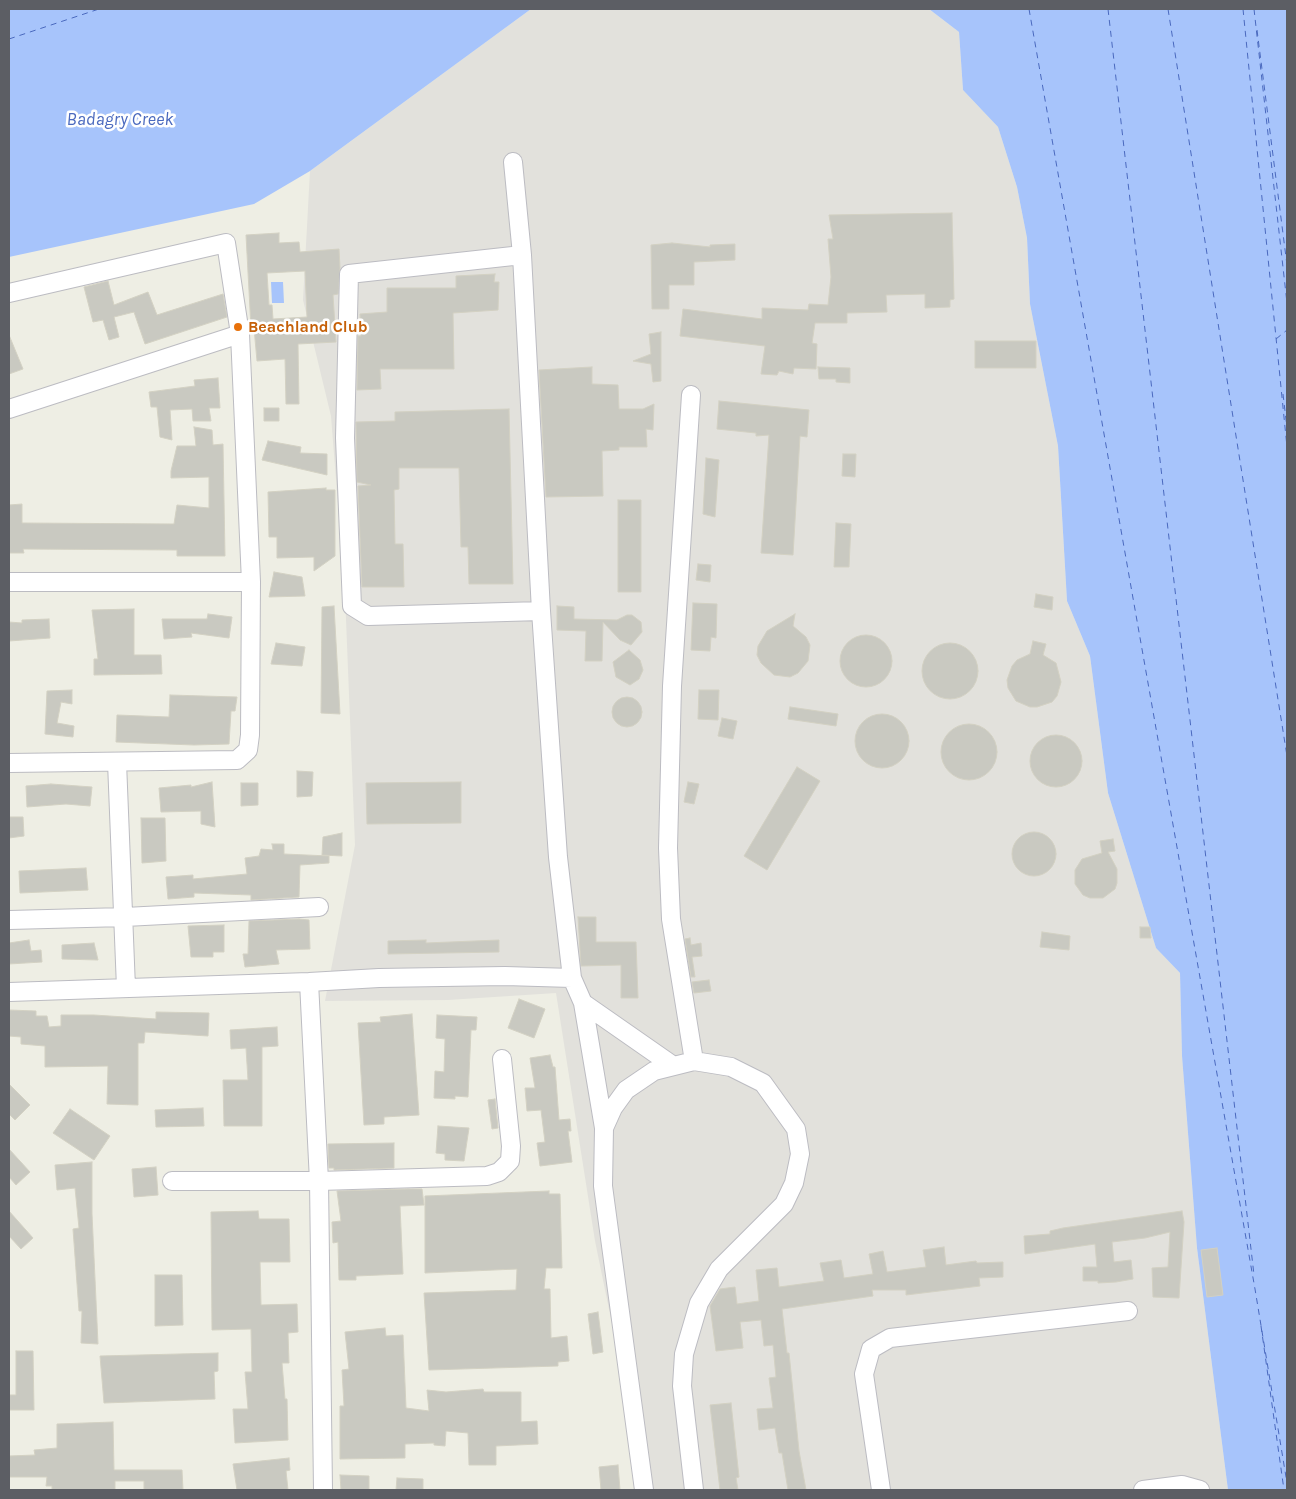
<!DOCTYPE html>
<style>
body{margin:0}
#map{position:relative;width:1296px;height:1499px;overflow:hidden;background:#eeeee4;font-family:Karla,sans-serif}
canvas{display:block}
.frame{position:absolute;inset:0;border:10px solid #5c5e64;pointer-events:none}
</style>
<div id="map">
<canvas width="1296" height="1499"></canvas>
<div class="frame"></div>
</div>
<script>
const ctx = document.querySelector('canvas').getContext('2d');
ctx.lineJoin = 'round';
function fillPath(path, color) {
  ctx.fillStyle = color;
  ctx.fill(path, 'evenodd');
}
function poly(rows) {
  const path = new Path2D();
  for (const r of rows) {
    if (r.length === 3) {
      path.moveTo(r[0] + r[2], r[1]);
      path.arc(r[0], r[1], r[2], 0, 2 * Math.PI);
      continue;
    }
    path.moveTo(r[0], r[1]);
    for (let i = 2; i < r.length; i += 2) path.lineTo(r[i], r[i + 1]);
  }
  return path;
}
function strokePath(path, color, width, dash) {
  ctx.strokeStyle = color;
  ctx.lineWidth = width;
  ctx.lineCap = dash ? 'butt' : 'round';
  ctx.setLineDash(dash || []);
  ctx.stroke(path);
}
function write(font, color, halo, rows, align = 'center') {
  ctx.font = font + ' Karla,sans-serif';
  ctx.lineWidth = 5;
  ctx.setLineDash([]);
  ctx.textBaseline = 'middle';
  ctx.strokeStyle = halo;
  ctx.fillStyle = color;
  for (const [text, x, y, turn = 0] of rows) {
    ctx.save();
    ctx.translate(x, y);
    ctx.rotate((+turn || 0) * Math.PI / 180);
    ctx.textAlign = isNaN(turn) ? turn : align;
    if (halo) ctx.strokeText(text, 0, 0);
    ctx.fillText(text, 0, 0);
    ctx.restore();
  }
}
fillPath(poly([
 [531,9,929,9,959,32,963,90,998,127,1017,187,1027,238,1030,304,1058,446,1067,601,1090,656,1108,793,1156,948,1180,973,1182,1056,1197,1248,1228,1490,646,1490,595,1241,556,993,448,1000,325,1001,355,845,345,594,331,416,303,300,310,171]
]), '#e2e1dc');
fillPath(poly([
 [9,9,531,9,310,171,254,204,9,257],
 [929,9,1287,9,1287,1490,1228,1490,1197,1248,1182,1056,1180,973,1156,948,1108,793,1090,656,1067,601,1058,446,1030,304,1027,238,1017,187,998,127,963,90,959,32],
 [271,282,283,282,284,303,272,303]
]), '#a7c4fb');
strokePath(poly([
 [1029,9,1255,1289,1287,1483],
 [1108,9,1254,1275],
 [1168,9,1287,756],
 [1243,9,1287,447],
 [1254,9,1287,303],
 [1257,30,1287,265],
 [9,39,99,9],
 [1276,339,1287,330],
 [1283,394,1287,428],
 [1261,1326,1284,1490]
]), '#4a69be', 1, [6, 5]);
const building = poly([
 [952,213,954,299,950,300,950,307,925,308,925,294,886,295,887,312,847,313,847,323,815,323,812,343,817,344,816,369,794,368,793,374,779,371,777,375,761,374,765,346,680,336,683,309,762,319,762,308,808,310,809,304,828,305,831,277,828,239,833,239,829,215,952,213],
 [279,233,279,243,299,242,300,252,339,249,340,268,338,294,333,295,336,342,298,344,299,404,286,404,285,359,257,361,254,328,251,328,246,235,279,233],
 [305,271,307,317,273,319,272,305,269,305,267,273,305,271],
 [672,243,710,247,710,245,735,244,735,260,694,262,694,285,669,285,669,309,652,309,651,245,672,243],
 [495,274,494,282,499,282,498,310,453,313,454,369,380,369,381,389,357,390,358,336,361,336,360,314,387,312,387,288,456,288,456,276,495,274],
 [108,281,114,305,148,292,157,315,223,294,227,317,145,344,134,312,114,317,119,337,109,340,103,320,93,322,84,287,108,281],
 [661,332,661,381,653,382,651,364,633,361,651,354,649,334,661,332],
 [9,335,23,369,9,374,9,335],
 [975,341,1036,341,1036,368,975,368,975,341],
 [592,367,592,384,618,385,619,409,643,409,654,404,653,430,646,429,647,447,619,447,619,450,602,451,603,496,546,497,539,370,592,367],
 [818,367,850,368,850,383,836,382,836,379,819,379,818,367],
 [218,378,220,408,209,408,211,421,193,421,192,409,170,410,172,440,160,437,157,407,151,407,149,392,195,386,194,380,218,378],
 [719,401,809,410,807,437,800,436,793,555,761,553,769,435,756,436,756,433,717,429,719,401],
 [264,408,279,408,279,421,264,421,264,408],
 [509,409,513,584,469,584,468,547,461,547,459,468,399,468,399,489,394,490,395,544,403,544,404,587,362,587,358,486,371,485,357,482,356,422,395,421,395,412,509,409],
 [194,427,212,430,213,445,223,444,225,556,177,556,177,550,23,549,24,553,9,553,9,505,22,504,22,523,174,524,177,505,209,508,209,477,171,478,171,471,177,446,196,446,194,427],
 [268,441,301,447,300,453,327,454,327,475,262,460,268,441],
 [843,454,856,454,855,477,842,476,843,454],
 [706,458,719,460,715,517,703,514,706,458],
 [326,488,326,490,335,490,335,556,314,571,314,557,277,558,277,537,269,537,268,492,326,488],
 [618,500,641,500,641,592,618,592,618,500],
 [836,523,851,524,849,567,834,567,836,523],
 [698,564,711,565,710,582,696,580,698,564],
 [274,572,302,577,305,596,269,597,274,572],
 [1036,594,1053,597,1052,610,1034,607,1036,594],
 [693,603,717,604,716,638,711,637,710,651,691,650,693,603],
 [334,606,340,714,321,713,322,607,334,606],
 [557,606,574,607,574,619,617,620,627,615,632,615,641,622,642,632,631,645,620,640,603,622,602,661,585,661,586,631,557,630,557,606],
 [134,609,134,655,161,655,162,674,94,675,94,659,98,659,92,610,134,609],
 [208,614,232,617,229,638,191,633,192,637,164,639,162,619,207,619,208,614],
 [795,614,793,626,806,637,810,645,808,661,798,673,790,677,774,675,761,663,757,655,758,646,767,631,795,614],
 [49,619,50,638,9,641,9,622,22,623,22,620,49,619],
 [866,661,26],
 [1033,641,1046,644,1043,655,1056,663,1061,682,1057,696,1052,702,1037,707,1030,707,1016,701,1008,688,1007,680,1012,666,1017,660,1030,654,1033,641],
 [276,643,305,647,302,666,271,664,276,643],
 [950,671,28],
 [629,650,640,660,643,670,639,679,630,685,616,677,613,662,629,650],
 [72,690,72,704,61,702,57,723,74,726,73,737,45,734,47,691,72,690],
 [699,690,719,690,718,720,698,719,699,690],
 [170,695,237,697,235,711,231,711,229,744,194,745,116,742,117,715,169,717,170,695],
 [627,712,15],
 [790,707,838,714,836,726,788,719,790,707],
 [882,741,27],
 [722,718,737,721,733,739,718,736,722,718],
 [969,752,28],
 [1056,761,26],
 [797,767,820,781,767,870,744,856,797,767],
 [297,771,313,772,312,796,297,797,297,771],
 [212,782,215,827,201,824,201,811,161,812,159,788,191,785,191,787,212,782],
 [461,782,461,823,367,824,366,783,461,782],
 [688,782,699,784,694,804,684,802,688,782],
 [241,783,258,783,258,805,241,806,241,783],
 [51,784,92,787,90,806,66,804,27,807,26,786,51,784],
 [9,817,23,817,24,836,9,838,9,817],
 [141,818,165,818,166,861,142,863,141,818],
 [1034,854,22],
 [342,833,342,856,322,855,323,837,342,833],
 [1113,839,1115,851,1108,852,1117,869,1117,883,1115,889,1103,898,1090,898,1083,895,1075,884,1075,870,1082,859,1102,853,1100,841,1113,839],
 [272,844,284,844,284,854,329,856,329,863,300,865,299,897,251,900,251,895,194,893,194,897,168,899,166,877,193,875,193,879,247,874,245,858,259,856,261,849,273,850,272,844],
 [86,868,88,890,20,893,19,871,86,868],
 [578,917,596,917,596,942,636,942,638,998,621,998,621,965,581,966,578,917],
 [299,919,309,920,310,949,276,950,279,964,245,967,243,954,248,954,249,921,299,919],
 [224,925,224,952,213,952,213,957,191,957,188,926,224,925],
 [1140,927,1150,927,1151,938,1140,938,1140,927],
 [1042,932,1070,936,1069,950,1040,947,1042,932],
 [690,938,691,945,701,943,702,956,692,957,695,977,691,977,685,939,690,938],
 [29,940,31,951,41,950,42,962,9,964,9,943,29,940],
 [426,940,426,943,499,940,499,952,388,954,388,941,426,940],
 [94,943,98,960,62,959,62,945,94,943],
 [709,980,711,991,694,993,692,982,709,980],
 [519,999,545,1009,534,1038,508,1028,519,999],
 [9,1010,36,1011,36,1016,47,1016,49,1027,61,1026,61,1015,94,1015,156,1019,156,1012,209,1013,208,1036,145,1032,144,1043,138,1043,138,1105,107,1104,108,1066,45,1067,45,1046,21,1044,21,1037,9,1036,9,1010],
 [412,1014,419,1115,384,1117,384,1124,364,1125,358,1023,381,1022,380,1017,412,1014],
 [437,1015,477,1017,476,1030,471,1030,468,1097,455,1096,455,1099,434,1098,435,1071,444,1072,445,1039,436,1038,437,1015],
 [277,1027,278,1046,262,1047,262,1126,224,1126,223,1080,248,1080,246,1048,231,1049,230,1030,277,1027],
 [550,1055,553,1067,555,1067,559,1120,570,1119,571,1131,568,1131,572,1162,540,1166,537,1143,545,1142,541,1110,527,1111,525,1088,535,1088,530,1058,550,1055],
 [9,1084,30,1105,15,1120,9,1114,9,1084],
 [495,1099,498,1128,492,1129,488,1100,495,1099],
 [203,1108,204,1126,156,1127,155,1110,203,1108],
 [70,1109,110,1136,94,1160,53,1133,70,1109],
 [438,1126,469,1128,464,1161,445,1160,445,1154,436,1153,438,1126],
 [394,1143,394,1168,334,1170,334,1168,329,1168,328,1144,394,1143],
 [9,1149,30,1172,16,1185,9,1177,9,1149],
 [92,1162,92,1214,98,1344,81,1343,82,1311,79,1311,73,1229,79,1228,75,1188,57,1190,55,1165,92,1162],
 [156,1167,158,1195,134,1197,132,1169,156,1167],
 [408,1189,422,1189,424,1205,400,1206,403,1274,356,1276,356,1280,339,1280,338,1242,333,1243,332,1222,341,1221,337,1191,408,1189],
 [549,1191,549,1194,560,1194,562,1268,546,1268,544,1289,550,1289,551,1338,567,1336,569,1361,558,1362,558,1366,429,1370,424,1293,516,1290,517,1269,425,1273,425,1196,549,1191],
 [9,1211,33,1238,21,1249,9,1236,9,1211],
 [258,1211,259,1219,289,1219,290,1262,260,1262,261,1305,297,1304,298,1332,288,1333,289,1363,282,1363,285,1399,287,1399,288,1440,235,1443,233,1409,248,1409,245,1372,252,1372,251,1329,212,1330,211,1212,258,1211],
 [1182,1211,1184,1222,1179,1298,1153,1297,1152,1268,1168,1267,1170,1232,1145,1238,1112,1242,1114,1262,1131,1260,1133,1279,1116,1282,1098,1283,1098,1281,1083,1281,1083,1267,1097,1267,1095,1244,1025,1254,1024,1236,1050,1234,1050,1231,1063,1228,1182,1211],
 [944,1247,946,1265,976,1261,977,1263,1003,1262,1003,1277,979,1278,980,1286,906,1295,906,1290,872,1290,873,1296,782,1309,787,1353,789,1353,799,1451,806,1490,788,1490,782,1453,779,1453,775,1428,759,1430,757,1409,773,1408,769,1378,776,1377,773,1345,764,1346,761,1320,740,1322,743,1348,716,1351,710,1306,720,1289,735,1287,737,1304,759,1301,756,1270,777,1268,779,1287,824,1281,820,1263,841,1260,844,1278,873,1274,869,1254,883,1251,887,1272,926,1267,923,1250,944,1247],
 [1217,1248,1223,1295,1207,1297,1201,1250,1217,1248],
 [155,1275,182,1275,183,1325,155,1326,155,1275],
 [598,1312,603,1352,593,1354,588,1314,598,1312],
 [385,1328,386,1336,403,1335,406,1408,429,1411,427,1390,446,1392,483,1389,484,1392,521,1392,521,1422,537,1421,538,1444,496,1446,496,1465,469,1465,468,1433,446,1431,445,1446,434,1445,434,1443,405,1444,405,1458,340,1459,340,1406,344,1406,342,1370,349,1369,345,1332,385,1328],
 [16,1351,33,1351,34,1410,9,1410,9,1395,16,1395,16,1351],
 [218,1353,218,1371,214,1372,215,1399,104,1403,100,1356,218,1353],
 [731,1403,739,1477,736,1478,738,1490,720,1490,710,1405,731,1403],
 [113,1422,114,1470,182,1470,183,1490,144,1490,144,1481,115,1481,115,1490,52,1490,52,1486,46,1486,47,1477,9,1477,9,1456,35,1455,34,1450,57,1448,57,1424,113,1422],
 [289,1458,290,1470,286,1471,288,1490,237,1490,233,1464,289,1458],
 [618,1465,620,1490,601,1490,599,1467,618,1465],
 [340,1475,369,1476,369,1490,341,1490,340,1475],
 [397,1478,423,1479,423,1490,396,1490,397,1478]
]);
fillPath(building, '#c9c9c1');
strokePath(building, '#d3d1c3', 1);
const minor = poly([
 [513,162,522,255,541,611,558,857,572,978,583,1003,604,1128],
 [522,255,349,274,345,438,352,606,368,616,541,611],
 [9,293,226,243,240,334],
 [691,395,672,686,668,848,671,919,694,1061],
 [9,409,240,334,251,582,250,735,248,750,237,760,9,763],
 [9,582,251,582],
 [117,762,126,988],
 [9,920,125,917,319,907],
 [309,982,319,1181,323,1490],
 [9,992,309,982,379,978,505,976,572,978],
 [583,1003,672,1065],
 [172,1181,319,1181,487,1176,499,1172,510,1161,511,1146,502,1059],
 [644,1490,603,1186,604,1128,613,1108,626,1090,654,1071,694,1061,731,1067,763,1083,796,1129,800,1154,794,1183,784,1204,719,1269,699,1303,684,1354,682,1386,694,1490],
 [881,1490,864,1374,871,1349,890,1338,1128,1311],
 [1143,1490,1182,1485,1200,1490]
]);
strokePath(minor, '#bcbcc2', 20);
strokePath(minor, '#fff', 18);
for (const [x, y, r, color] of [
 [238,327,5,"#e8710a"]
]) {
  const dot = new Path2D();
  dot.arc(x, y, r, 0, 2 * Math.PI);
  ctx.fillStyle = color;
  ctx.fill(dot);
  strokePath(dot, '#fff', 2);
}
write('bold 16px', '#c56008', '#fff', [
 ["Beachland Club",248,327]
], 'left');
write('italic 18px', '#4a69be', '#fff', [
 ["Badagry Creek",120,120]
]);
</script>
